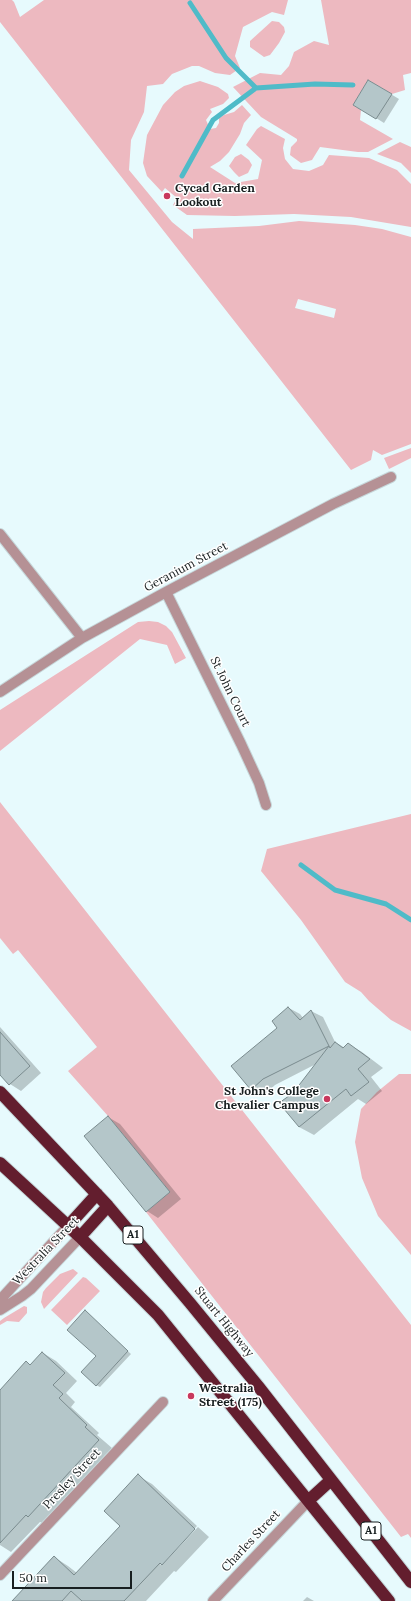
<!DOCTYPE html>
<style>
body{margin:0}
#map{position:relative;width:411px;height:1601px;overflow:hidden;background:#e7fafd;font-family:Lora,serif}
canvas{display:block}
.scale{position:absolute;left:12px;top:1571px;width:120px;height:18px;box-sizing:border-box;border:2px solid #181f20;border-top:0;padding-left:5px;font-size:12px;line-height:14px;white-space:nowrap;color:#181f20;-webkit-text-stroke:3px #fff;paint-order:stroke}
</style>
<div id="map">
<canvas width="411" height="1601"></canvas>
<div class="scale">50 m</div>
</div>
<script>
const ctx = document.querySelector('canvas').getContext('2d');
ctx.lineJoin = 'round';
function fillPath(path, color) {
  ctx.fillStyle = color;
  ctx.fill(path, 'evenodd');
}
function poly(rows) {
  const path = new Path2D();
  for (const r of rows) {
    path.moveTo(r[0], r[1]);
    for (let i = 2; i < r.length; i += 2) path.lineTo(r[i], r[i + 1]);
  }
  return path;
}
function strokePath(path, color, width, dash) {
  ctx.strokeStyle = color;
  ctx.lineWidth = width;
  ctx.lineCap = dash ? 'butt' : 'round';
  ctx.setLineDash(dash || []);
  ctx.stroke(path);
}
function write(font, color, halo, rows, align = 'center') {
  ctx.font = font + ' Lora,serif';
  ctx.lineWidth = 3;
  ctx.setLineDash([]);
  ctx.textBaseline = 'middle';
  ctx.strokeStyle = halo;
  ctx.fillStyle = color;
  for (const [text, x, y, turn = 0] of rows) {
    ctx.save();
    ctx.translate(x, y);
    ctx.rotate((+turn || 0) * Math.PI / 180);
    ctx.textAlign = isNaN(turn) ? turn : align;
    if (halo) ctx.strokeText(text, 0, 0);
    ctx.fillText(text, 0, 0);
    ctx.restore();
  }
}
fillPath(poly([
 [0,0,12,0,14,2,20,17,44,0,288,0,284,15,272,12,243,27,235,56,240,68,230,75,215,73,199,66,192,66,172,74,163,84,147,86,144,112,131,140,129,170,172,222,193,239,193,229,259,226,299,221,355,225,382,229,411,237,411,444,382,455,373,450,371,460,351,470,0,22],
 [298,299,336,309,334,318,295,308],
 [321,0,411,0,411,73,403,75,405,90,392,94,368,80,353,105,361,110,360,120,393,139,368,152,358,152,320,147,312,160,301,163,290,155,291,147,297,141,297,139,261,117,233,87,260,73,281,75,289,66,294,52,314,41,329,45],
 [272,21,279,22,284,27,285,32,279,43,270,55,264,57,250,47,250,41],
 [200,81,218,87,228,94,229,98,223,104,210,109,212,112,206,120,210,129,216,128,219,123,219,118,224,115,234,112,242,105,251,115,244,123,240,134,229,152,220,161,210,167,235,183,258,179,262,160,246,145,257,129,261,126,285,139,283,148,285,159,293,169,309,171,323,165,329,155,369,158,397,170,411,184,411,227,351,217,294,214,235,216,187,215,173,205,177,198,165,188,162,192,147,176,143,163,147,135,163,105,175,92,184,86],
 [400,142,411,147,411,173,401,163,377,154],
 [241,154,249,160,252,165,248,173,239,177,234,172,229,166,235,157],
 [411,448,411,458,389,469,384,458],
 [149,621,158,622,166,626,172,632,186,658,175,664,167,645,140,639,0,751,0,710,138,622],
 [0,802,411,1325,411,1538,408,1534,401,1537,146,1212,170,1192,108,1116,68,1071,97,1047,18,950,13,954,0,938],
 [411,814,411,1031,391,1020,369,1001,361,992,345,982,301,920,261,871,267,849],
 [399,1074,411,1074,411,1255,378,1216,362,1178,355,1142,361,1109,377,1092],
 [73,1269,78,1273,44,1309,41,1302,43,1292,46,1288,60,1274],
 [83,1277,86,1278,100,1291,67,1325,51,1310],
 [24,1306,27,1307,27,1313,19,1322,7,1321,0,1325,0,1321,4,1318]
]), '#edb9c0');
fillPath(poly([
 [369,81,399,99,384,123,354,104],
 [289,1008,300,1014,303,1018,311,1011,323,1017,335,1042,345,1048,348,1044,362,1052,383,1068,371,1077,382,1091,366,1104,358,1099,314,1135,299,1127,293,1094,316,1064,275,1085,263,1096,252,1090,233,1067,279,1028],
 [0,1027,41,1073,21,1091,10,1084,0,1073],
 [108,1117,120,1124,181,1199,158,1218,147,1211,85,1136],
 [85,1312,131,1354,100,1387,96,1385,97,1356],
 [43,1353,56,1361,77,1381,66,1393,75,1402,71,1407,99,1433,97,1435,112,1448,42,1523,40,1522,11,1552,0,1545,0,1391,27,1363,31,1365],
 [138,1476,152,1484,197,1526,160,1565,162,1565,198,1527,209,1537,176,1572,174,1571,146,1601,13,1601,54,1557,68,1566,77,1573,121,1526],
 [307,1597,314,1601,303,1601]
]), '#0003');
strokePath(poly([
 [190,3,226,58,256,88],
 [182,176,213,120,256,88,315,84,353,85],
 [301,865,335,890,386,904,411,920]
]), '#4fbbc8', 5);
const building = poly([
 [368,80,392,94,376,119,353,105,368,80],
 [288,1007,300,1020,311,1010,329,1046,263,1079,251,1090,231,1066,277,1028,272,1021,288,1007],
 [0,1032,30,1066,9,1085,0,1075,0,1032],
 [335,1042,343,1048,348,1043,370,1059,358,1069,369,1082,351,1096,346,1089,299,1127,279,1103,293,1093,329,1046,330,1048,335,1042],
 [108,1116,170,1192,146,1212,84,1136,108,1116],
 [85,1310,128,1351,96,1386,81,1372,96,1356,67,1330,85,1310],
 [42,1352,65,1373,53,1385,63,1394,59,1398,87,1425,85,1427,99,1440,28,1517,26,1515,0,1543,0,1390,26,1361,30,1365,42,1352],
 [138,1474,195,1529,162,1565,160,1563,124,1601,82,1601,71,1591,62,1601,12,1601,54,1556,74,1575,120,1526,104,1511,138,1474]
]);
fillPath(building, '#b4c6c9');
strokePath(building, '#7a8b8e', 1);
const minor = poly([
 [0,534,82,638],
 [166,592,241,744,259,783,266,805],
 [0,692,82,638,166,592,333,504,391,477],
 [0,1300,68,1226],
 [0,1310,22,1296,31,1289,80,1237],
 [0,1575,163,1402],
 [213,1601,309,1500]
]);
const highway = poly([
 [0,1092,108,1206,190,1303,258,1386,411,1582],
 [0,1163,80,1237,158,1315,389,1601],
 [68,1226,97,1194],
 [80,1237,108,1206],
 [309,1500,331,1480]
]);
strokePath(minor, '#c6d7da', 12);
strokePath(highway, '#c6d7da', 14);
strokePath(minor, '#b59195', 10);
strokePath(highway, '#631e2e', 12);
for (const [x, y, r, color] of [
 [167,196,4,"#c8385d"],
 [327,1099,4,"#c8385d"],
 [191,1396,4,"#c8385d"]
]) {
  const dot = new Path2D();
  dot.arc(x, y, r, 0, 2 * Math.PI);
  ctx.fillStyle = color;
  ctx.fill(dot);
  strokePath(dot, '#fff', 1.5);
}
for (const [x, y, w] of [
 [133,1235,20],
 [371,1531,20]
]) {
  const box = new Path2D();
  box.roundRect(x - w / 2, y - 9, w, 18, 3);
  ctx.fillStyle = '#fff';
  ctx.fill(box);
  strokePath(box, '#181f20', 1);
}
write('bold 11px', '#181f20', null, [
 ["A1",133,1235],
 ["A1",371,1531]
]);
write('bold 12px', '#181f20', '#fff', [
 ["Cycad Garden",175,189],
 ["Lookout",175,203],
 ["St John's College",319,1092,"right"],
 ["Chevalier Campus",319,1106,"right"],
 ["Westralia",199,1389],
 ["Street (175)",199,1403]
], 'left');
write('12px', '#181f20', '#fff', [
 ["Geranium Street",186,567,-28],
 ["St John Court",230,692,64],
 ["Westralia Street",46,1251,-46],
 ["Stuart Highway",224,1322,51],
 ["Presley Street",72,1479,-47],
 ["Charles Street",251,1541,-47]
]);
</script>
